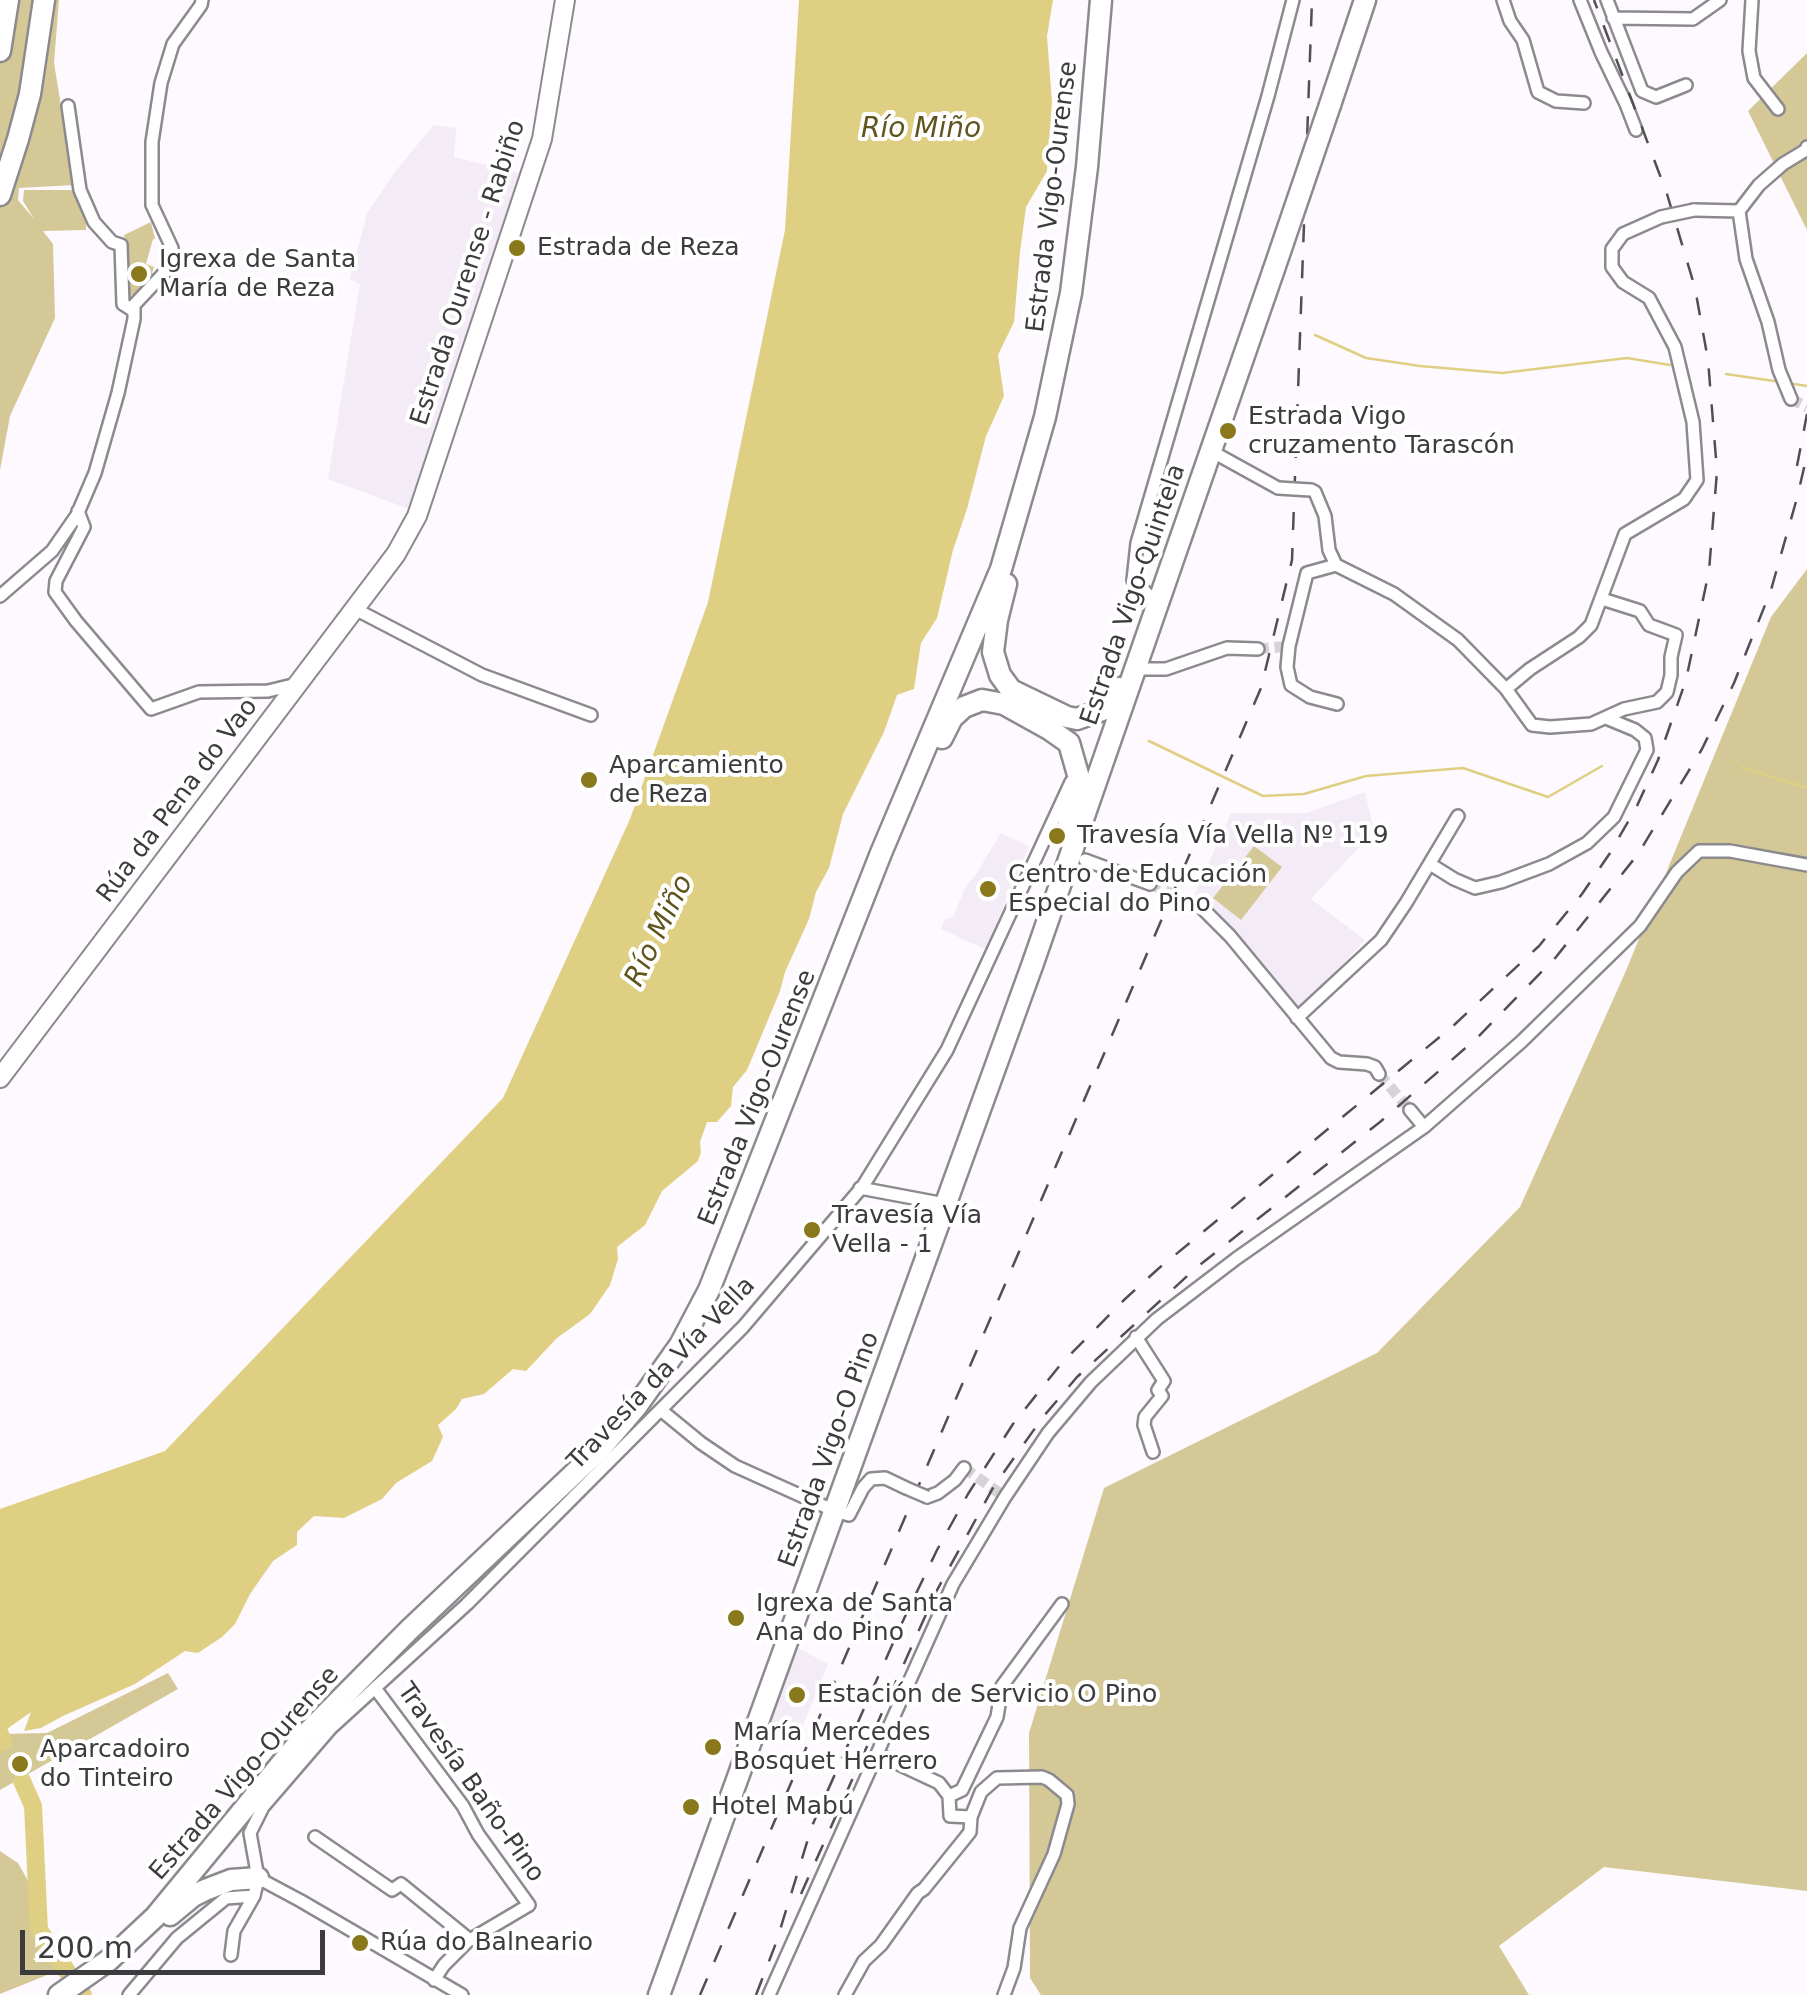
<!DOCTYPE html>
<meta charset="utf-8">
<style>
body{margin:0}
#map{position:relative;width:1807px;height:1995px;overflow:hidden;background:#fdf9fe;font-family:"DejaVu Sans",sans-serif}
canvas{display:block}
.scale{position:absolute;left:20px;top:1930px;width:305px;height:45px;box-sizing:border-box;border:5px solid #3c3b3d;border-top:0;padding-left:12px;font-size:30px;line-height:35px;white-space:nowrap;color:#3c3b3d;-webkit-text-stroke:8px #fff;paint-order:stroke}
</style>
<div id="map">
<canvas width="1807" height="1995"></canvas>
<div class="scale">200 m</div>
</div>
<script>
const ctx = document.querySelector('canvas').getContext('2d');
ctx.lineJoin = 'round';
function fillPath(path, color) {
  ctx.fillStyle = color;
  ctx.fill(path, 'evenodd');
}
function poly(rows) {
  const path = new Path2D();
  for (const r of rows) {
    path.moveTo(r[0], r[1]);
    for (let i = 2; i < r.length; i += 2) path.lineTo(r[i], r[i + 1]);
  }
  return path;
}
function strokePath(path, color, width, dash) {
  ctx.strokeStyle = color;
  ctx.lineWidth = width;
  ctx.lineCap = dash ? 'butt' : 'round';
  ctx.setLineDash(dash || []);
  ctx.stroke(path);
}
function write(font, color, halo, rows, align = 'center') {
  ctx.font = font + ' "DejaVu Sans",sans-serif';
  ctx.lineWidth = 8;
  ctx.setLineDash([]);
  ctx.textBaseline = 'middle';
  ctx.strokeStyle = halo;
  ctx.fillStyle = color;
  for (const [text, x, y, turn = 0] of rows) {
    ctx.save();
    ctx.translate(x, y);
    ctx.rotate((+turn || 0) * Math.PI / 180);
    ctx.textAlign = isNaN(turn) ? turn : align;
    if (halo) ctx.strokeText(text, 0, 0);
    ctx.fillText(text, 0, 0);
    ctx.restore();
  }
}
fillPath(poly([
 [434,125,456,128,454,157,524,174,412,510,328,479,360,284,350,279,367,213,398,168],
 [1365,792,1374,831,1311,899,1365,940,1302,1008,1295,1006,1232,928,1211,908,1194,896,1231,813,1307,813],
 [1001,833,1029,846,985,949,941,929,945,919,953,917,966,886,975,876],
 [794,1646,828,1664,797,1740,774,1731,768,1721]
]), '#f3ebf6');
fillPath(poly([
 [0,0,59,0,54,63,74,185,19,188,18,200,34,219,23,201,24,190,75,190,86,213,86,230,43,231,53,244,55,318,10,416,0,470],
 [1807,53,1807,230,1748,111],
 [151,222,155,239,153,239,146,264,154,267,152,273,157,275,140,297,125,294,129,263,124,235],
 [1807,569,1807,1891,1604,1867,1499,1946,1529,1995,1041,1995,1030,1978,1029,1733,1104,1488,1377,1353,1520,1207,1625,973,1771,617],
 [1254,846,1282,867,1241,920,1213,898],
 [168,1673,178,1689,0,1790,0,1734,47,1733],
 [0,1851,18,1863,35,1893,34,1933,62,1969,0,1994]
]), '#d4c996');
fillPath(poly([
 [799,0,1053,0,1047,36,1052,102,1047,171,1026,207,1020,252,1014,322,998,355,1004,396,986,436,967,509,953,550,937,618,921,643,914,689,897,695,884,732,843,814,829,868,816,892,809,919,785,972,780,991,747,1070,733,1087,731,1106,717,1122,707,1122,700,1142,701,1152,698,1161,662,1191,645,1225,617,1247,618,1259,610,1285,590,1314,557,1338,526,1371,513,1369,484,1394,462,1399,456,1409,438,1425,443,1437,432,1461,396,1483,382,1499,344,1518,314,1516,297,1532,297,1545,273,1561,250,1594,235,1624,222,1637,198,1653,185,1651,135,1684,63,1716,41,1728,24,1731,31,1712,0,1734,0,1509,165,1451,503,1098,630,819,708,602,785,230]
]), '#dfcf83');
strokePath(poly([
 [1315,335,1366,358,1420,366,1502,373,1627,358,1670,365],
 [1726,374,1774,381],
 [1794,384,1807,386],
 [1149,741,1263,796,1304,794,1366,776,1463,768,1548,797,1602,766],
 [1742,767,1807,788]
]), '#dfcf83', 2.5);
strokePath(poly([
 [0,1734,3,1742],
 [22,1781,33,1806,39,1930,83,1995]
]), '#dfcf83', 18);
strokePath(poly([
 [1791,399,1807,407],
 [1258,649,1289,646],
 [1150,884,1201,907],
 [1379,1074,1410,1110],
 [964,1468,1005,1497]
]), '#d6d3d7', 11, [11, 5.5]);
const street = poly([
 [1503,0,1510,21,1523,40,1538,92,1556,101,1584,103],
 [1580,0,1601,52,1626,104,1636,130],
 [1607,0,1642,91,1656,97,1686,85],
 [1752,0,1749,51,1754,78,1778,109],
 [1613,18,1693,19,1720,0],
 [68,106,80,190,94,222,112,242,121,245,123,304,134,311],
 [1694,210,1739,211],
 [1791,399,1779,370,1768,322,1746,259,1739,211,1759,185,1783,164,1806,150,1807,147],
 [1211,451,1278,488],
 [1311,490,1315,492,1325,516,1329,550,1336,565,1394,594,1458,640,1506,689,1532,725,1550,727,1591,724,1624,709,1657,702,1667,692,1671,675,1671,657,1676,635,1649,625,1640,611,1602,599],
 [78,511,84,527,56,581,55,592,76,621,151,709,199,692,268,691,297,684],
 [1336,565,1307,573,1289,646,1287,667,1291,685,1310,697,1337,704],
 [0,596,52,551,77,515,95,473,118,393,134,319,134,305,166,271,172,248,152,205,152,142,161,83,173,44,201,5,202,0],
 [1158,604,1133,580,1137,543,1268,96,1293,0],
 [355,609,482,675,591,715],
 [1135,669,1166,669,1227,648,1258,649],
 [1506,689,1530,669,1579,637,1591,625,1625,534,1684,499,1697,480,1693,422,1675,347,1649,298,1623,282,1612,267,1612,249,1623,234,1661,217],
 [1085,860,1150,884],
 [1430,864,1454,879,1475,888,1501,882,1549,864,1587,843,1614,817,1647,750,1645,738,1635,730,1606,718],
 [1201,907,1230,936,1331,1058,1339,1062,1367,1064,1375,1067,1379,1074],
 [1297,1018,1381,940,1406,903,1458,816],
 [1410,1110,1424,1127],
 [860,1188,945,1204],
 [1136,1337,1164,1381,1158,1390,1162,1396,1145,1417,1144,1425,1153,1452],
 [662,1411,701,1443,735,1466,835,1511,849,1515,863,1488,871,1479,885,1478,906,1488],
 [927,1497,938,1493,955,1480,964,1468],
 [375,1688,463,1806,478,1834,529,1905,468,1941,444,1965,434,1980],
 [877,1754,939,1783,949,1796,950,1816,971,1817],
 [949,1796,962,1790,997,1717,1002,1686,1062,1604],
 [315,1837,392,1890,401,1884,470,1940],
 [258,1878,301,1901,462,1995],
 [231,1955,234,1931,254,1896,258,1878,250,1833,263,1807,331,1728,467,1604,743,1327,863,1186,947,1050,1071,782],
 [129,1995,177,1938,226,1898,254,1896],
 [769,1995,953,1584,1005,1497,1048,1433,1091,1382,1157,1319,1237,1258,1424,1127,1521,1042,1640,926,1677,872,1699,851,1730,851,1807,865],
 [845,1995,864,1961,881,1945,918,1893,924,1889,970,1832,971,1817,981,1792,997,1778,1042,1777,1049,1780,1067,1795,1068,1804,1054,1854,1020,1928,1014,1968,1004,1995]
]);
const secondary = poly([
 [0,1078,396,554,417,516,542,139,565,0]
]);
const highway = poly([
 [0,51,8,0],
 [1330,105,1365,0],
 [0,195,18,139,30,94,44,0],
 [1006,584,997,620,993,652,1000,675,1011,690,1067,717,1077,719,1105,709,1114,701,1119,688],
 [942,738,952,718,964,707,982,700,1004,704,1049,729,1069,743,1079,778,1068,826],
 [170,1915,193,1896,205,1890,231,1880,258,1878],
 [59,1995,109,1960,155,1917,305,1735,409,1630,600,1449,636,1407,680,1345,709,1290,881,853,1001,569,1045,417,1071,293,1087,167,1101,0],
 [659,1995,1033,963,1273,272]
]);
strokePath(street, '#8d8a8f', 16);
strokePath(secondary, '#8d8a8f', 22);
strokePath(highway, '#8d8a8f', 25);
strokePath(street, '#fff', 11);
strokePath(secondary, '#fff', 18);
strokePath(highway, '#fff', 20);
strokePath(poly([
 [1797,466,1807,414],
 [801,1894,936,1592,994,1486,1043,1417,1077,1377,1196,1268,1380,1122,1477,1038,1556,957,1638,854,1702,749,1734,683,1771,590,1797,498,1807,455],
 [700,1995,1261,688,1292,560,1312,0],
 [756,1995,776,1943,812,1826,901,1625,937,1550,968,1494,1013,1424,1061,1364,1125,1299,1158,1269,1453,1026,1539,946,1582,894,1610,853,1636,808,1658,760,1686,680,1709,571,1717,471,1708,360,1695,288,1667,194,1594,0]
]), '#514f52', 2.5, [18, 18]);
const streetBridge = poly([
 [1661,217,1694,210],
 [1278,488,1311,490],
 [906,1488,927,1497]
]);
const highwayBridge = poly([
 [1273,272,1330,105]
]);
strokePath(streetBridge, '#8d8a8f', 16, []);
strokePath(highwayBridge, '#8d8a8f', 25, []);
strokePath(streetBridge, '#fff', 11);
strokePath(highwayBridge, '#fff', 20);
for (const [x, y, r, color] of [
 [517,248,10,"#89781c"],
 [139,274,10,"#89781c"],
 [1228,431,10,"#89781c"],
 [589,780,10,"#89781c"],
 [1057,836,10,"#89781c"],
 [988,889,10,"#89781c"],
 [812,1230,10,"#89781c"],
 [736,1618,10,"#89781c"],
 [797,1695,10,"#89781c"],
 [713,1747,10,"#89781c"],
 [20,1764,10,"#89781c"],
 [691,1807,10,"#89781c"],
 [360,1943,10,"#89781c"]
]) {
  const dot = new Path2D();
  dot.arc(x, y, r, 0, 2 * Math.PI);
  ctx.fillStyle = color;
  ctx.fill(dot);
  strokePath(dot, '#fff', 4);
}
write('25px', '#3c3b3d', '#fff', [
 ["Estrada Vigo-Ourense",1053,197,-83],
 ["Estrada Ourense - Rabiño",469,273,-72],
 ["Estrada Vigo-Quintela",1134,595,-71],
 ["Rúa da Pena do Vao",178,801,-53],
 ["Estrada Vigo-Ourense",758,1098,-68],
 ["Travesía da Vía Vella",662,1374,-46],
 ["Estrada Vigo-O Pino",830,1450,-70],
 ["Estrada Vigo-Ourense",245,1774,-49],
 ["Travesía Baño-Pino",470,1783,55]
]);
write('25px', '#3c3b3d', '#fff', [
 ["Estrada de Reza",537,248],
 ["Igrexa de Santa",159,260],
 ["María de Reza",159,289],
 ["Estrada Vigo",1248,417],
 ["cruzamento Tarascón",1248,446],
 ["Aparcamiento",609,766],
 ["de Reza",609,795],
 ["Travesía Vía Vella Nº 119",1077,836],
 ["Centro de Educación",1008,875],
 ["Especial do Pino",1008,904],
 ["Travesía Vía",832,1216],
 ["Vella - 1",832,1245],
 ["Igrexa de Santa",756,1604],
 ["Ana do Pino",756,1633],
 ["Estación de Servicio O Pino",817,1695],
 ["María Mercedes",733,1733],
 ["Bosquet Herrero",733,1762],
 ["Aparcadoiro",40,1750],
 ["do Tinteiro",40,1779],
 ["Hotel Mabú",711,1807],
 ["Rúa do Balneario",380,1943]
], 'left');
write('italic 28px', '#60551c', '#fff', [
 ["Río Miño",921,130],
 ["Río Miño",660,931,-64]
]);
</script>
